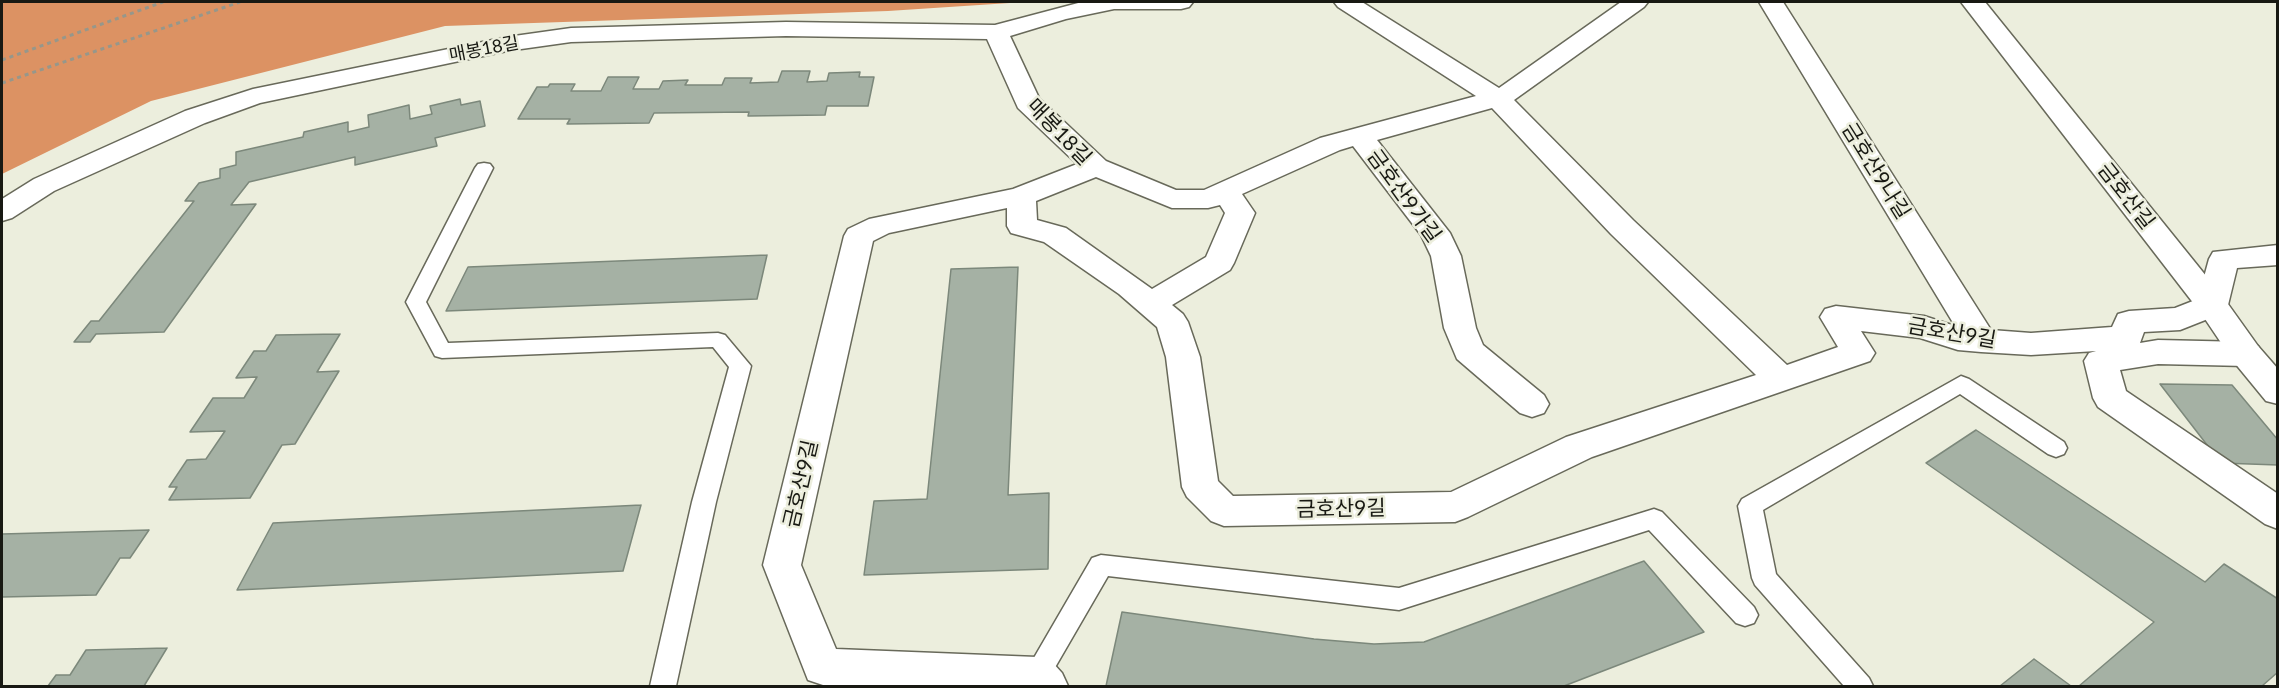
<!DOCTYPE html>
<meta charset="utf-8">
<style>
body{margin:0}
#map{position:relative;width:2279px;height:688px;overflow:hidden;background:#eceedd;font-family:Lato,sans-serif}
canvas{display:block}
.frame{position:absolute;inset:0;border:3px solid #181913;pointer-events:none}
</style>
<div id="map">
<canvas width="2279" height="688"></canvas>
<div class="frame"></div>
</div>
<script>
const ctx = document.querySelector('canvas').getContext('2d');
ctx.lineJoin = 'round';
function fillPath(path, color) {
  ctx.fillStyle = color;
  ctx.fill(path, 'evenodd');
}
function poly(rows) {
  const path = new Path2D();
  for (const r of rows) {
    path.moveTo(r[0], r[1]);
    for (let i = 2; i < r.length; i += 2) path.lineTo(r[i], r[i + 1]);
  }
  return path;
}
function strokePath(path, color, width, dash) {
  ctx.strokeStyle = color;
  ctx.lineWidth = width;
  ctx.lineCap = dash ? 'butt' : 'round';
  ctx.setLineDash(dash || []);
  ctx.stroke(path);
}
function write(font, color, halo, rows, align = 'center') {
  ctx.font = font + ' Lato,"Noto Sans KR",sans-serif';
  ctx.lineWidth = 5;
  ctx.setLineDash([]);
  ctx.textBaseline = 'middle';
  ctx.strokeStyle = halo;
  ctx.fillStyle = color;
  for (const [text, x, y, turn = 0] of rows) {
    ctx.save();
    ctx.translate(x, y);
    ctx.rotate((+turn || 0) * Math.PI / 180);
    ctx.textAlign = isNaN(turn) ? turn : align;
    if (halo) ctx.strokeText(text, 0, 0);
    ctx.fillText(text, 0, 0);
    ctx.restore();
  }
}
fillPath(poly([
 [2,2,1025,2,888,11,445,26,151,101,2,174]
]), '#dc9263');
const building = poly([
 [782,71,810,71,807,82,827,81,829,73,860,72,859,77,874,77,868,106,827,106,825,115,748,116,749,112,654,113,649,123,567,124,570,119,518,119,537,87,548,87,550,84,575,84,571,91,601,91,608,77,639,77,633,89,659,89,663,81,688,80,685,85,722,85,725,78,752,78,750,83,778,82,782,71],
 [460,99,461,105,480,101,485,126,435,138,437,146,355,165,355,157,249,182,231,205,256,204,164,332,96,334,90,342,74,342,91,321,99,321,194,201,185,201,199,183,220,178,220,169,236,165,236,152,303,137,304,132,348,122,348,132,369,127,368,115,409,105,410,119,432,114,430,106,460,99],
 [767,255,757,299,446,311,468,267,767,255],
 [1018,267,1008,495,1049,493,1048,569,864,575,874,501,927,499,951,269,1018,267],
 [340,334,317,372,339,371,295,444,282,445,250,498,169,500,177,487,169,487,187,460,206,459,225,431,190,432,213,398,244,398,257,377,236,378,254,351,266,351,276,335,340,334],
 [2160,384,2232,385,2278,440,2278,465,2221,463,2160,384],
 [1976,430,2205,582,2224,564,2278,599,2278,672,2262,686,2079,686,2154,622,1926,463,1976,430],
 [641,505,623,571,237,590,273,523,641,505],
 [149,530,130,558,120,558,96,595,2,597,2,534,149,530],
 [1644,561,1704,632,1564,686,1106,686,1122,612,1314,639,1374,644,1424,642,1644,561],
 [167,648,144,686,48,686,56,675,70,675,86,650,167,648],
 [2034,659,2071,686,2000,686,2034,659]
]);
fillPath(building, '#a5b1a4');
strokePath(building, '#7c887b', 1.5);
const service = poly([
 [484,163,490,164,493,168,426,302,448,343,718,333,725,335,751,366,716,502,676,686,650,686,692,502,729,367,713,347,442,358,435,356,406,302,475,168,478,164,484,163],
 [1961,376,1969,379,2064,442,2067,448,2064,454,2056,457,2048,454,1960,394,1763,510,1776,574,1869,678,1873,686,1844,686,1755,585,1752,578,1738,506,1742,499,1961,376],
 [1654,509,1662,512,1754,607,1758,615,1754,623,1745,626,1736,623,1649,530,1399,610,1108,576,1046,683,1038,686,1028,683,1024,675,1092,558,1101,555,1399,588,1654,509]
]);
const minor = poly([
 [1082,2,1193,2,1189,7,1181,9,1114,9,1066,19,1010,36,1039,98,1106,161,1176,190,1204,190,1320,138,1476,96,1338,7,1334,2,1362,2,1499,88,1621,2,1648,2,1644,7,1514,100,1633,220,1787,365,1838,347,1820,317,1825,309,1836,306,1924,316,1955,326,1759,2,1783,2,1991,330,2031,333,2112,327,2118,314,2129,311,2175,308,2198,299,2209,259,2213,252,2278,245,2278,265,2237,268,2228,305,2223,313,2180,330,2144,332,2140,343,2158,340,2246,342,2258,346,2263,354,2258,362,2246,366,2158,364,2120,370,2126,391,2278,494,2278,529,2265,524,2098,407,2093,398,2084,361,2089,353,2096,351,2031,355,1981,352,1958,350,1920,338,1861,331,1875,353,1870,361,1592,457,1468,517,1455,522,1224,526,1211,521,1187,497,1182,487,1166,357,1157,327,1119,294,1044,242,1011,233,1007,226,1007,208,889,233,873,241,801,565,836,649,1037,657,1052,662,1062,673,1068,686,823,685,808,680,763,565,844,236,848,229,869,219,1013,189,1077,164,1018,108,987,39,786,36,571,42,507,51,260,103,205,123,54,191,12,218,2,221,2,199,34,179,185,111,253,89,507,37,571,28,786,22,995,25,1082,2],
 [1492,108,1611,234,1756,375,1566,437,1451,492,1233,496,1218,481,1200,357,1188,322,1183,314,1172,305,1230,270,1234,263,1255,213,1242,194,1340,150,1353,146,1421,235,1431,256,1444,328,1457,359,1520,413,1532,417,1544,413,1549,404,1544,395,1483,345,1476,328,1461,256,1450,233,1377,140,1492,108],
 [1096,177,1172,208,1208,208,1220,205,1225,213,1206,257,1152,289,1066,228,1037,220,1036,201,1096,177]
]);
const tertiary = poly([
 [1961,2,1985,2,2223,297,2258,346,2278,369,2278,404,2266,401,2234,362,2201,313,1961,2]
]);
strokePath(service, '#68695a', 3);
strokePath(minor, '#68695a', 3);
strokePath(tertiary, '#68695a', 3);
strokePath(poly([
 [2,60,163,2],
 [2,83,240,2]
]), '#96978b', 3, [4, 4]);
fillPath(service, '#fff');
fillPath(minor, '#fff');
fillPath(tertiary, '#fff');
write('18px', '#181913', '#eceedd', [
 ["매봉18길",484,49,-11]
]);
write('21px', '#181913', '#eceedd', [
 ["매봉18길",1059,132,46],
 ["금호산9나길",1876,171,58],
 ["금호산9가길",1404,196,54],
 ["금호산길",2126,196,52],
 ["금호산9길",1952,333,10],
 ["금호산9길",801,484,-77],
 ["금호산9길",1341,509,-1]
]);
</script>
